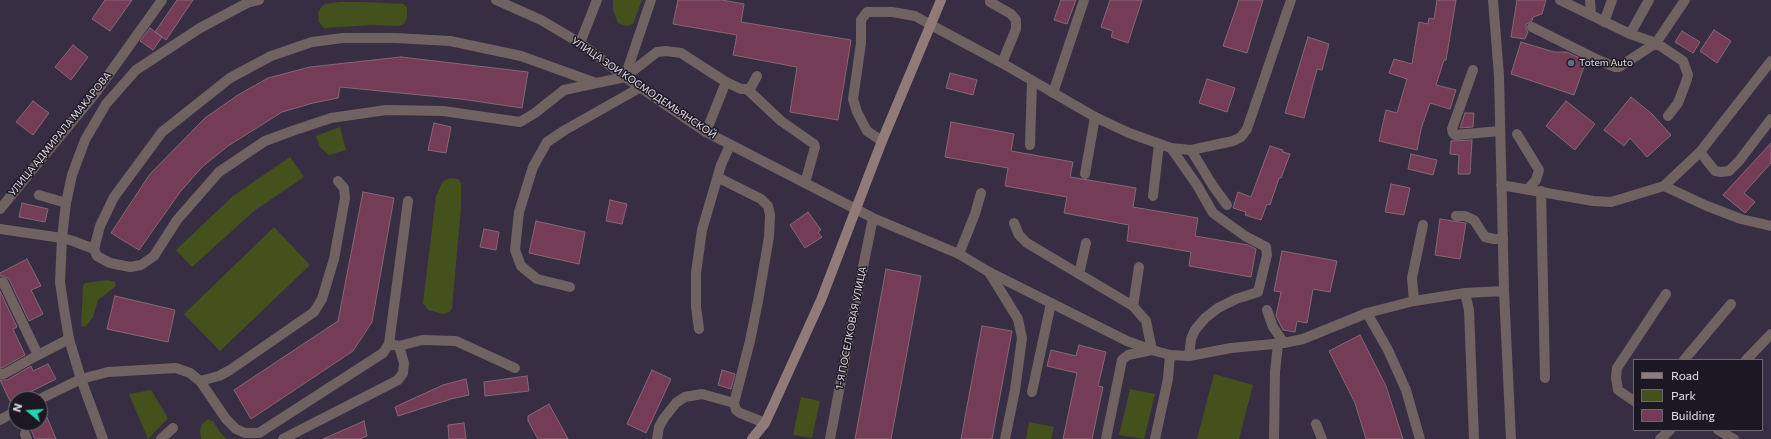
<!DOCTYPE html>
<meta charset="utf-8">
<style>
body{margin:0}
#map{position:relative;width:1771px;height:439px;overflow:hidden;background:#372e44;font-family:Commissioner,sans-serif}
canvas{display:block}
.legend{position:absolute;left:1633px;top:359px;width:130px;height:72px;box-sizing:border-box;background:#1c1823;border:1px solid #6c6774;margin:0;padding:5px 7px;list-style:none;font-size:12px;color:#e3deed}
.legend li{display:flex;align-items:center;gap:8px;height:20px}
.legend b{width:20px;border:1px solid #6c6774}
.north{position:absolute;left:8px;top:391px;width:40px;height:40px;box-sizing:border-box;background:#1c1823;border:1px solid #6c6774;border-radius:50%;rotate:288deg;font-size:11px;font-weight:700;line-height:16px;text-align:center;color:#e3deed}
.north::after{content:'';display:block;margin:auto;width:14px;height:18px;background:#21d5b0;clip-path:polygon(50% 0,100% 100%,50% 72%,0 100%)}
</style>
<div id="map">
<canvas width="1771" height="439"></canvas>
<ul class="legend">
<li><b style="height:5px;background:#917b78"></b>Road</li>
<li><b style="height:11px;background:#44511c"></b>Park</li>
<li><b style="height:11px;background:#753c57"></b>Building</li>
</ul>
<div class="north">N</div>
</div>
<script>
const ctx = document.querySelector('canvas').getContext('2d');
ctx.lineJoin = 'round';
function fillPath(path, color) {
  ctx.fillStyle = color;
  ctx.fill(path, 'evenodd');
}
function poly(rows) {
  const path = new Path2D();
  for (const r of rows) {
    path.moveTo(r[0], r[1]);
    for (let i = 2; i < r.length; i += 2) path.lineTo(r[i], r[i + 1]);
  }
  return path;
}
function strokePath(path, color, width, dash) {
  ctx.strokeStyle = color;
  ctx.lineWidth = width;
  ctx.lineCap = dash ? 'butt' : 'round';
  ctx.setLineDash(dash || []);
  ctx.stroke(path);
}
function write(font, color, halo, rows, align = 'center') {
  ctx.font = font + ' Commissioner,sans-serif';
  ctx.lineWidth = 3;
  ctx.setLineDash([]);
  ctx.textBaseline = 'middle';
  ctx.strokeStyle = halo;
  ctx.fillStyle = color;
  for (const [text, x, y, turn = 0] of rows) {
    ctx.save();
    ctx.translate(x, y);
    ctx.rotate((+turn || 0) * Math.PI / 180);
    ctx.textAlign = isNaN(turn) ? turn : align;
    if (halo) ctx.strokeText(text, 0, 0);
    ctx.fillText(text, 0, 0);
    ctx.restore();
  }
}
fillPath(poly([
 [613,0,642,0,633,24,626,26,618,23,613,10],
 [340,2,362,2,403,4,407,7,407,18,404,24,398,26,372,25,324,28,319,22,318,13,321,7,325,4],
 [340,127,346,150,329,155,320,147,316,136],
 [290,157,304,177,254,211,192,267,176,250,233,196],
 [450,178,458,179,461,183,461,207,452,308,450,312,443,314,428,310,423,303,436,196,443,181],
 [274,227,310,265,220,351,184,314],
 [108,280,115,282,116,286,98,300,93,317,86,326,83,327,81,326,83,286,85,283],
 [1214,374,1253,385,1239,439,1197,439],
 [1130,389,1155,394,1144,439,1119,435],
 [151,390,168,418,148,439,129,394],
 [801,397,820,401,812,438,793,435],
 [208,419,213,421,220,432,227,439,201,439,200,430,202,424],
 [1029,422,1054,427,1051,439,1026,439]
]), '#44511c');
const building = poly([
 [105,0,132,0,110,31,92,19,105,0],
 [177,0,193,0,166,40,155,32,177,0],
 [678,0,722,0,744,4,741,22,851,40,838,120,790,112,797,67,733,55,737,35,673,24,678,0],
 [1061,0,1076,0,1067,24,1054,20,1061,0],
 [1110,0,1142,0,1128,43,1111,37,1113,31,1101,27,1110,0],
 [1239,0,1263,0,1247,53,1223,46,1239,0],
 [1437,0,1456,0,1446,60,1444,60,1436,85,1456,90,1450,109,1430,103,1421,129,1417,150,1379,141,1386,110,1397,113,1407,79,1389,73,1394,59,1412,64,1419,22,1428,24,1429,18,1434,19,1437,0],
 [1517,0,1546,0,1542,14,1533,17,1532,21,1526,24,1526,28,1528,32,1525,39,1511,37,1517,0],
 [150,28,162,37,153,50,140,41,150,28],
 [1714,30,1731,41,1717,63,1700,51,1714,30],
 [1682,31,1700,42,1693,53,1675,42,1682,31],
 [1308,37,1329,44,1322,70,1317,69,1304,118,1285,113,1308,37],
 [1521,42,1554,52,1567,52,1586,61,1574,95,1511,74,1521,42],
 [73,45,88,57,71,80,55,67,73,45],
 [401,57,528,72,522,108,461,99,340,87,338,98,313,103,282,112,228,146,202,167,180,192,139,250,111,233,150,174,205,118,238,95,268,78,310,67,401,57],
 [950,73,977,80,973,95,946,88,950,73],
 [1207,79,1235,88,1227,112,1199,103,1207,79],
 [1631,97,1652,114,1671,135,1647,157,1630,138,1624,146,1604,130,1631,97],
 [33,101,49,113,33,135,16,122,33,101],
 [1566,101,1595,124,1575,150,1546,126,1566,101],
 [1465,113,1474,113,1473,127,1460,128,1465,113],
 [951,122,1014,134,1011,151,1073,162,1070,177,1136,188,1133,207,1198,218,1195,236,1248,245,1256,249,1251,277,1189,266,1191,252,1127,241,1129,225,1064,213,1067,197,1005,186,1008,168,945,157,951,122],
 [434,123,451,127,446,153,428,150,434,123],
 [1472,140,1470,174,1458,174,1459,155,1450,154,1451,141,1472,140],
 [1771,143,1771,163,1744,193,1755,202,1745,213,1723,195,1771,143],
 [1270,146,1283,150,1283,152,1290,154,1281,178,1279,178,1270,205,1267,204,1261,220,1245,215,1246,212,1233,208,1238,192,1251,197,1270,146],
 [1411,154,1437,160,1433,175,1408,169,1411,154],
 [1391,184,1410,188,1404,215,1385,212,1391,184],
 [363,192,394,198,372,322,353,351,251,419,234,390,338,321,363,192],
 [610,200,627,204,622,224,606,221,610,200],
 [22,203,48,209,45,222,19,217,22,203],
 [808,212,821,230,818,232,822,237,805,248,790,225,808,212],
 [1440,219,1466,223,1460,259,1435,255,1440,219],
 [536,221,585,232,579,264,529,253,536,221],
 [484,229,499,232,496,250,480,247,484,229],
 [1282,251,1337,261,1330,292,1313,289,1307,323,1297,321,1295,332,1283,330,1276,316,1281,292,1274,291,1282,251],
 [27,259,41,286,31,290,43,314,29,321,9,279,4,276,0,276,0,273,27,259],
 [886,269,921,276,891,439,855,439,886,269],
 [0,291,17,327,13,329,25,355,2,368,0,368,0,291],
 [115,296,175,310,168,342,107,329,115,296],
 [982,326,1012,331,992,439,961,439,982,326],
 [1360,335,1386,386,1403,439,1366,439,1355,403,1329,351,1360,335],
 [1079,345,1106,352,1098,386,1103,387,1092,439,1063,439,1077,373,1047,366,1051,350,1076,356,1079,345],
 [48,364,56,379,26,394,28,397,24,399,16,399,16,403,12,405,0,380,7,380,31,366,33,371,48,364],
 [652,370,671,379,646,433,627,424,652,370],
 [722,370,735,374,731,389,718,385,722,370],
 [527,376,529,391,485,396,484,382,527,376],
 [466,379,469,395,451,399,398,416,395,407,443,385,466,379],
 [549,404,568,439,538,439,528,421,528,416,549,404],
 [46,415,56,439,35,439,28,423,40,423,40,418,46,415],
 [364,421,367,436,360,439,323,439,364,421],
 [464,423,466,439,449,439,448,425,464,423]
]);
fillPath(building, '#753c57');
strokePath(building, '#856874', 1);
strokePath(poly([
 [1560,0,1630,34,1656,43,1683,61,1688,75,1686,82,1678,103,1668,116],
 [1590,0,1591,15],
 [990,2,1011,14,1016,20,1016,29,1002,63],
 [1604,22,1612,0],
 [1532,27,1600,61,1615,67,1619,67,1656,43,1685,0],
 [1630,34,1649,0],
 [580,43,597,0],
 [1473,70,1452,129,1453,133,1455,135,1500,131],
 [625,77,651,0],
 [726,82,741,89,747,89,751,87,757,76],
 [596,83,521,56,450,41,395,38,343,38,312,42,271,56,230,78,162,132,114,197,100,226,94,249,97,256,110,263,130,267,141,265,154,256,177,220,219,172,265,141,295,130,331,118,386,110,443,111,520,122,535,113,564,90,625,77,657,52,666,51,681,53,726,82,706,132],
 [747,89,781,121,814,144,815,147,805,183],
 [1053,93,1084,0],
 [1517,134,1539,170,1536,180,1528,189],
 [882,141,867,131,857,112,853,99,861,43,861,20,867,12,892,12,915,16,931,25],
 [1030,145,1032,81],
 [1171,148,1197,185,1213,213,1245,236,1266,247,1267,255,1258,292,1236,299,1218,308,1205,318,1195,330,1191,339,1189,356],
 [1191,150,1213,186,1227,205],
 [1700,152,1715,171,1721,172,1729,171,1739,161,1771,119],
 [1085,174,1095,117],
 [719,178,761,199,768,206,770,215,769,237,758,301,750,341,734,403,736,410,740,413,765,423],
 [1664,186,1707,206,1741,219,1771,226],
 [1541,191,1545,378],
 [39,195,66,203],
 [1153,196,1159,144],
 [1456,216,1465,216,1474,220,1485,237,1494,239,1503,239],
 [1014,223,1019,235,1027,243,1133,306,1146,321,1152,350,1128,355,1122,360,1106,439],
 [0,229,62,238,73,241,94,249],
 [959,254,975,214,981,193],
 [989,272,1018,319,1022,338,1015,390,1005,439],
 [1079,274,1086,243],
 [570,287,537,279,521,266,515,250,519,212,533,167,547,142,565,130,641,87],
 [1465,293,1469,310,1474,439],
 [1414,301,1412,278,1423,225],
 [1133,306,1139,267],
 [1267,310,1273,327,1284,343],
 [1367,313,1388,350,1406,390,1420,439],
 [699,329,696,307,696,273,702,230,721,165,730,145],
 [399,346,422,340,456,341,515,368],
 [38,355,69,339],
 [1684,360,1731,304],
 [1746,360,1771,334],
 [0,374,4,374,38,355,3,282],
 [200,381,219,376,230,370,314,312,322,299,334,259,345,198,344,188,338,181],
 [1032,392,1051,303],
 [40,399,81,379,108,372,176,368,190,373,200,381,226,419,236,429,245,433,259,433,383,353,389,344,408,201],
 [1634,401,1618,390,1616,378,1617,368,1666,294],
 [0,420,16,411],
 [1316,424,1322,439],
 [1718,430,1734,439],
 [25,434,27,439],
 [161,439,173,428],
 [283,439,398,380,403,373,404,363,399,346,389,344],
 [657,439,659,427,664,418,676,403,685,397,702,394,734,403],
 [1155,439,1168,379,1170,355],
 [1274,439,1275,372,1278,344],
 [1660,439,1670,430]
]), '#706260', 10);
strokePath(poly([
 [496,0,541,20,580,43,625,77,706,132,873,218,959,254,989,272,1127,341,1152,350,1170,355,1189,356,1231,348,1284,343,1303,339,1367,313,1414,301,1465,293,1504,291],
 [1493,0,1499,76,1504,291,1511,439],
 [931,25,1002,63,1095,117,1129,133,1171,148,1191,150,1233,141,1241,137,1247,129,1291,0],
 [1501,185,1593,201,1611,202,1664,186,1700,152,1771,61],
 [0,209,94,95,162,0],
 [103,439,81,379,69,339,64,309,60,282,62,238,66,203,72,175,85,140,106,104,136,70,200,28,247,3,259,0],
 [830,439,853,316,873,218]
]), '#706260', 10);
strokePath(poly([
 [752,439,765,423,772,408,821,300,882,141,941,0]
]), '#917b78', 10);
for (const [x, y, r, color] of [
 [1571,63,4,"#5c6f8a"]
]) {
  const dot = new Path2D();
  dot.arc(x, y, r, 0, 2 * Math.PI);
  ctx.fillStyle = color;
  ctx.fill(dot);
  strokePath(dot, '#1c1823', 1.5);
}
write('10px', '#e3deed', '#1c1823', [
 ["Totem Auto",1579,63]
], 'left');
write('10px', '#e3deed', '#1c1823', [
 ["УЛИЦА ЗОИ КОСМОДЕМЬЯНСКОЙ",644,88,34],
 ["УЛИЦА АДМИРАЛА МАКАРОВА",60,134,-51],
 ["1-Я ПОСЕЛКОВАЯ УЛИЦА",851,328,-79]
]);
</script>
